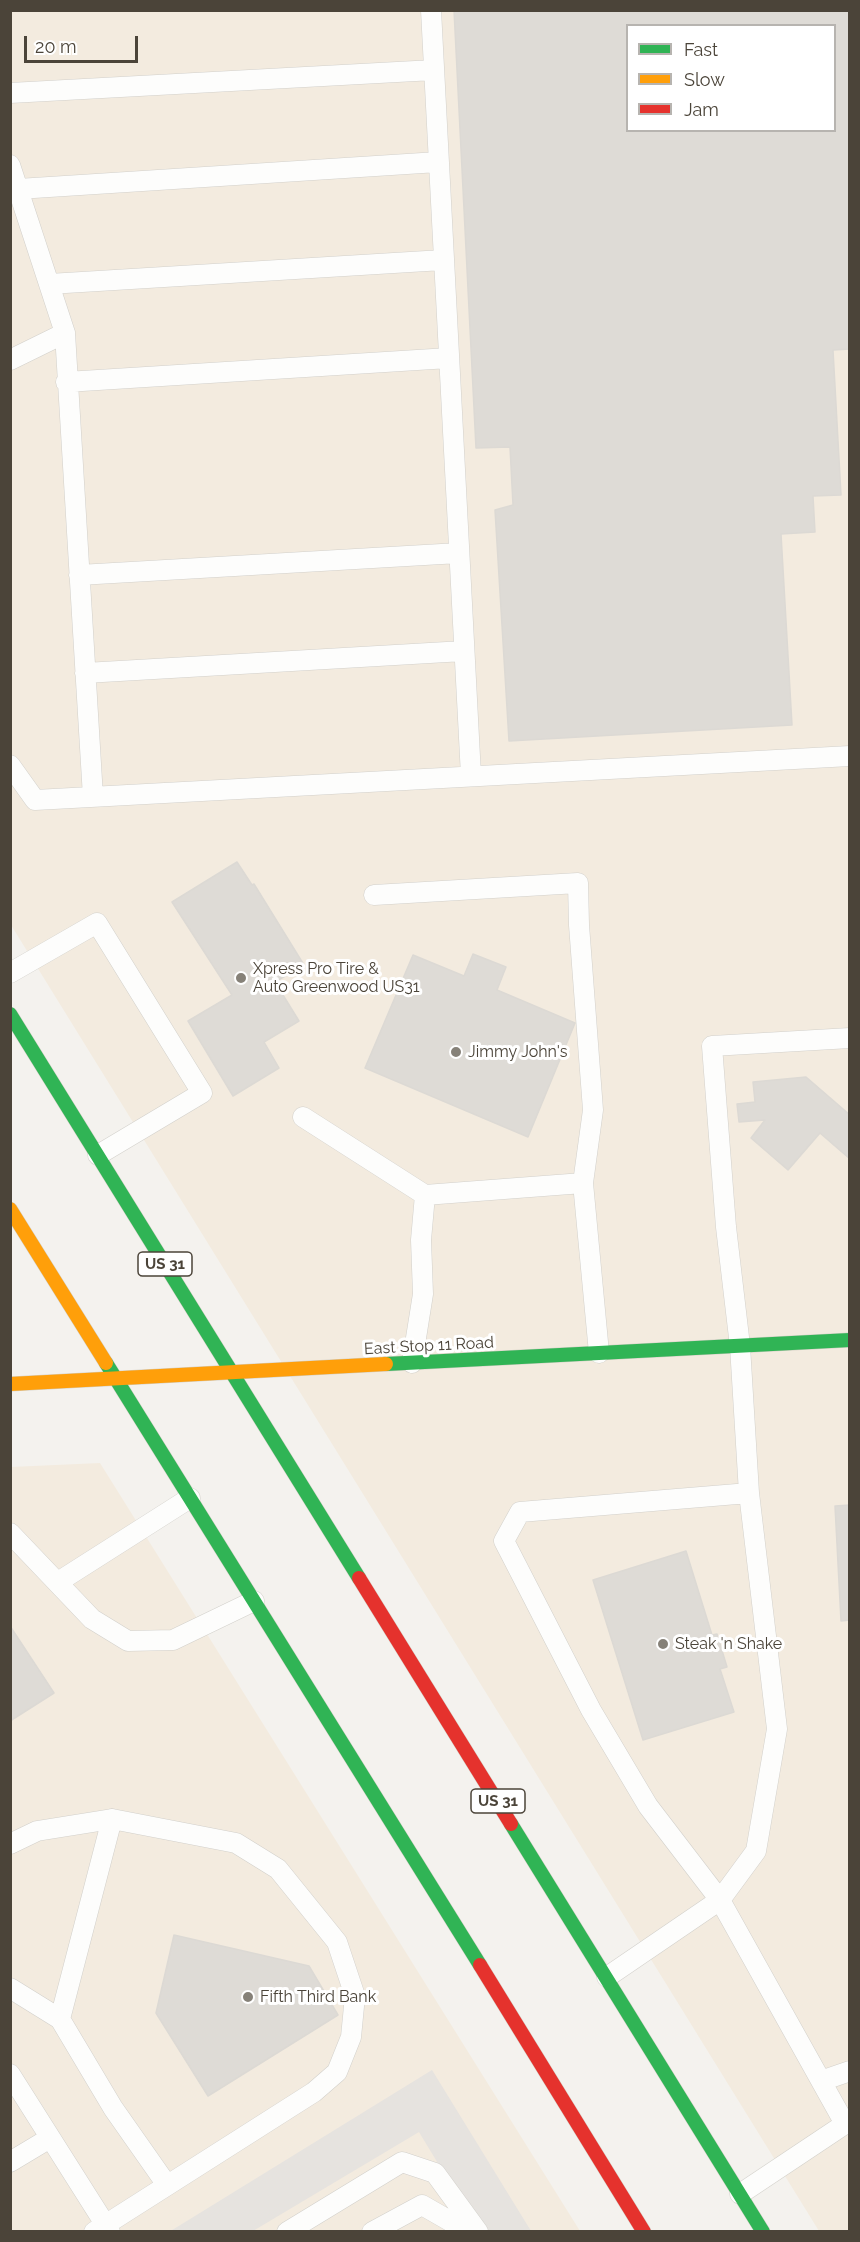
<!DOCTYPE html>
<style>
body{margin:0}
#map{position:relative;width:860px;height:2242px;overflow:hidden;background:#f4f2ee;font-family:Raleway,sans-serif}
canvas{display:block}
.frame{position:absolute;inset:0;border:12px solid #4b4439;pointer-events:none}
.legend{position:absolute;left:626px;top:24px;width:210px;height:108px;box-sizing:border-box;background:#fff;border:2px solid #b7b4b0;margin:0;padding:8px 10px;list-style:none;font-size:18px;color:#4b4439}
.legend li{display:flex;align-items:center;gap:12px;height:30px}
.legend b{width:30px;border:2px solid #b7b4b0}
.scale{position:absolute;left:24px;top:36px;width:114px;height:27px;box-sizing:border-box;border:3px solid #4b4439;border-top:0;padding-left:8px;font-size:18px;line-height:21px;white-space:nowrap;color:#4b4439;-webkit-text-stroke:4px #fff;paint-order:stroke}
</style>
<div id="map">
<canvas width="860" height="2242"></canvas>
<div class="frame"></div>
<ul class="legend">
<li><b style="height:8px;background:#30b455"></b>Fast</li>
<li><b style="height:8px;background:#ff9f0a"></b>Slow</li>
<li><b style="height:8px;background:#e5322d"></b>Jam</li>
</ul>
<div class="scale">20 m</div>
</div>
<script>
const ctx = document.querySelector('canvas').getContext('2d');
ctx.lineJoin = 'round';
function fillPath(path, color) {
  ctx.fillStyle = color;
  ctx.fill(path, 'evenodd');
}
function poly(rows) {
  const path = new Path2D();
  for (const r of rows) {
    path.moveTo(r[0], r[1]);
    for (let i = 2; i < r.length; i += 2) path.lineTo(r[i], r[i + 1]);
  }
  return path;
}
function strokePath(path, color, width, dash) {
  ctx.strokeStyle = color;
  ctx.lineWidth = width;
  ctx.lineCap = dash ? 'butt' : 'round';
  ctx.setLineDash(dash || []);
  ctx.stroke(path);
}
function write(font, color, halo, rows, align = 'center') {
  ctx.font = font + ' Raleway,sans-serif';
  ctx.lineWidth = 6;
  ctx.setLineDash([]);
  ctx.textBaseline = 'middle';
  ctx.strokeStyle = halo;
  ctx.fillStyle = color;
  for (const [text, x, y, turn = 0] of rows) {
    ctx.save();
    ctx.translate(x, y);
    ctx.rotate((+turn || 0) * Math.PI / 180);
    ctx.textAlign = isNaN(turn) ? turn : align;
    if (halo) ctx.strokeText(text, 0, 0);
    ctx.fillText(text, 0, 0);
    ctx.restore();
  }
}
fillPath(poly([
 [11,11,849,11,849,2231,819,2231,11,925],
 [628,26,834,26,834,130,628,130],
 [100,1463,580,2231,11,2232,11,1467]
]), '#f3ebdf');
fillPath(poly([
 [432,2070,531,2231,479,2231,419,2132,253,2231,169,2232]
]), '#e6e3df');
const building = poly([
 [454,10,850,10,850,349,833,350,841,495,813,496,815,532,781,534,792,725,509,741,495,510,513,505,510,447,476,448,454,10],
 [628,26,834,26,834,130,628,130,628,26],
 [237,862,252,885,254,884,304,965,275,982,299,1021,264,1042,279,1068,233,1096,188,1021,232,995,172,902,237,862],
 [473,954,506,967,497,990,575,1023,528,1137,365,1068,413,955,464,976,473,954],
 [806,1077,850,1115,850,1159,820,1133,788,1170,751,1138,765,1120,739,1122,737,1104,755,1102,753,1082,806,1077],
 [850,1505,850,1620,841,1621,835,1506,850,1505],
 [686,1551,712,1635,717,1634,727,1667,720,1669,734,1712,643,1740,593,1580,686,1551],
 [10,1626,54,1693,10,1721,10,1626],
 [174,1935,309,1966,338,2015,208,2096,156,2013,174,1935]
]);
fillPath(building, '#dedbd6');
strokePath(building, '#dcd9d4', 1.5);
const lane = poly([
 [431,10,471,776],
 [10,93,434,70],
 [10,165,65,333,93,797],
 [18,189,438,162],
 [49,284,443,260],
 [10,360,65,333],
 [66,382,449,358],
 [79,575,459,553],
 [85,673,464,651],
 [10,765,35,800,850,756],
 [374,895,578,883,579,925,593,1110,583,1183,599,1353],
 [10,973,97,923,202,1093,98,1155],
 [303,1117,425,1195],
 [412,1363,423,1294,421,1240,425,1195,583,1183],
 [749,1493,520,1512,504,1541,591,1710,648,1806,720,1900,756,1851,777,1729,749,1493,740,1346,726,1227,712,1046,850,1038],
 [10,1533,92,1619,128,1641,173,1640,254,1601],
 [58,1582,190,1498],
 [112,1819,60,2019,113,2108,167,2185],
 [10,1844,37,1831,112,1819,236,1843,278,1869,337,1942,355,1996,351,2037,337,2072,314,2092,94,2232],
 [607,1977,720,1900,845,2124,740,2194],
 [10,1988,60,2019],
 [10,2074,110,2232],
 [821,2081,850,2071],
 [10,2162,50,2138],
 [287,2232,402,2162,435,2173,478,2232],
 [372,2232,422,2205,469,2232]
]);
const fast = poly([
 [10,1014,359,1578],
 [106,1363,480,1965],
 [386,1364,850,1340],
 [511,1824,763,2232]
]);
const slow = poly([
 [10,1209,106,1363],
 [10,1384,386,1364]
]);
const jam = poly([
 [359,1578,511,1824],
 [480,1965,644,2232]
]);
strokePath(lane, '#d2d0cb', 21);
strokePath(fast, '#d3cfc5', 15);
strokePath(slow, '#d3cfc5', 15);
strokePath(jam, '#d3cfc5', 15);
strokePath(lane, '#fdfdfc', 20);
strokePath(fast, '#30b455', 14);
strokePath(slow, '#ff9f0a', 14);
strokePath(jam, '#e5322d', 14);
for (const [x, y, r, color] of [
 [241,978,6,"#868178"],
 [456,1052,6,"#868178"],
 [663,1644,6,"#868178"],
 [248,1997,6,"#868178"]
]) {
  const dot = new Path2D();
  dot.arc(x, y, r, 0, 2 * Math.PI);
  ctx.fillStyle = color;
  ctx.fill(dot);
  strokePath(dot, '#fff', 2);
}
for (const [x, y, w] of [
 [165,1264,54],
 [498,1801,54]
]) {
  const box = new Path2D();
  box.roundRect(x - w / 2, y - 12, w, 24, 4.5);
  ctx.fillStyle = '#fff';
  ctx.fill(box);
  strokePath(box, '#4b4439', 1.5);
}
write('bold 15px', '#4b4439', null, [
 ["US 31",165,1264],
 ["US 31",498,1801]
]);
write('16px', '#4b4439', '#fff', [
 ["Xpress Pro Tire &",253,969],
 ["Auto Greenwood US31",253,987],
 ["Jimmy John's",468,1052],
 ["Steak 'n Shake",675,1644],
 ["Fifth Third Bank",260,1997]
], 'left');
write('16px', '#4b4439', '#fff', [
 ["East Stop 11 Road",429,1346,-3]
]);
</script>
